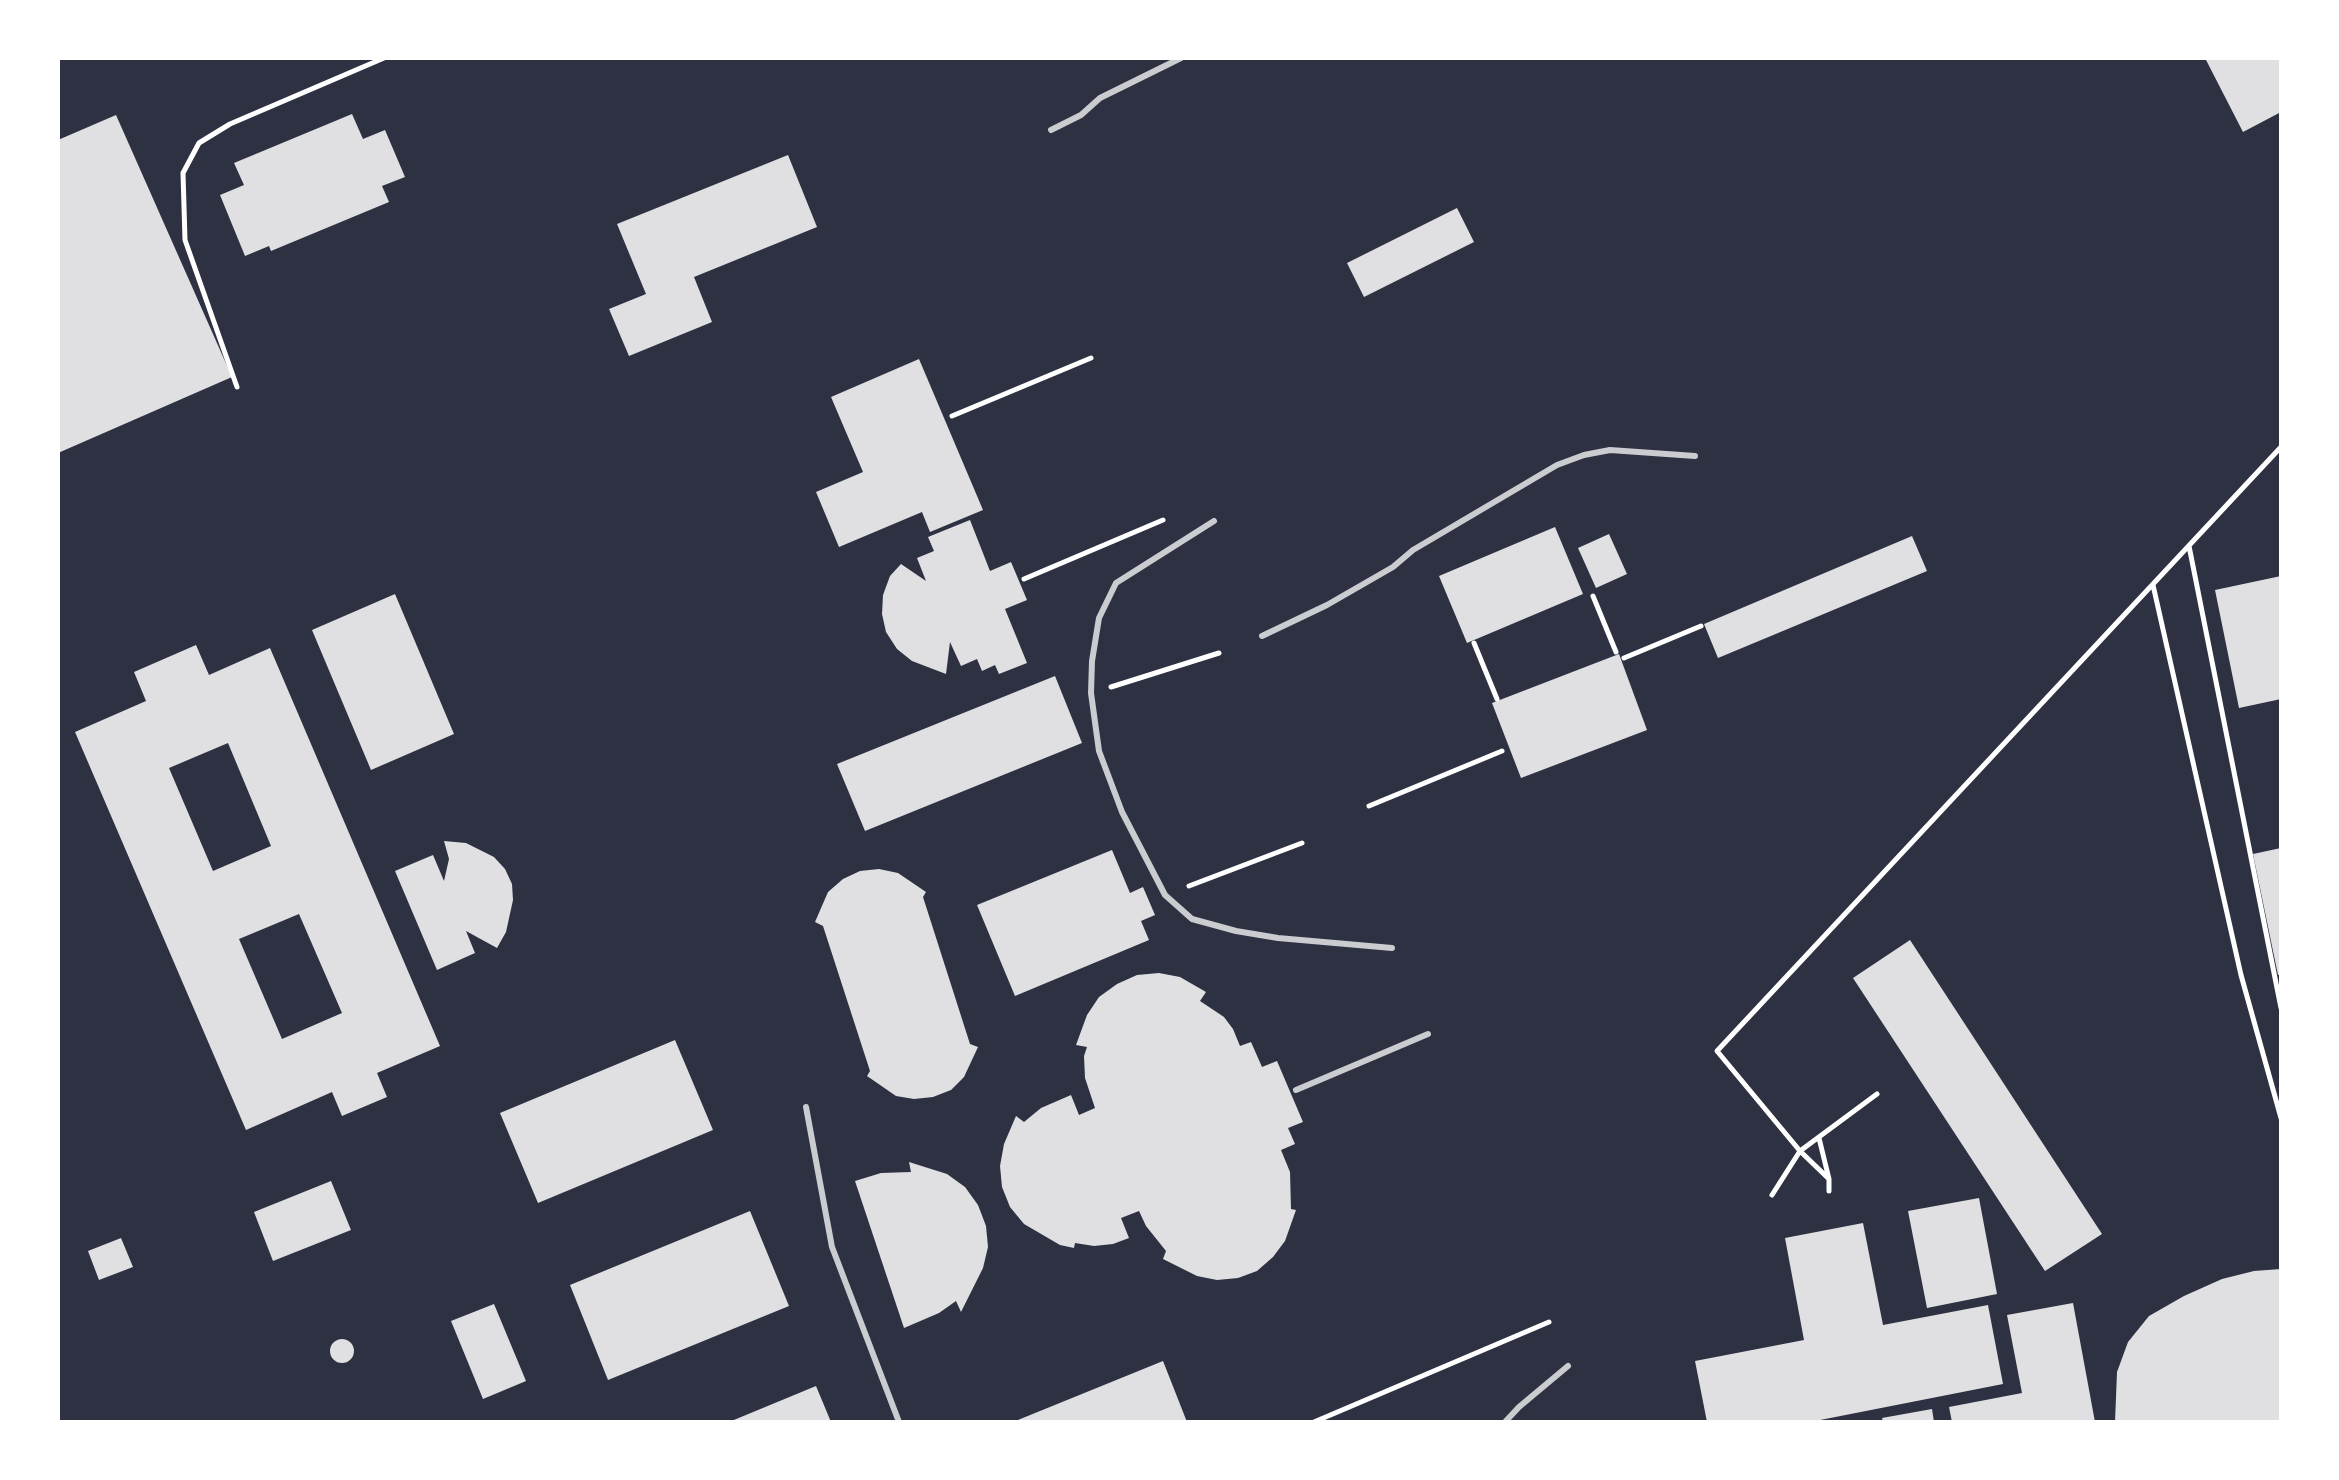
<!DOCTYPE html>
<style>
body{margin:0}
#map{position:relative;width:2339px;height:1480px;overflow:hidden;background:#2d3142;font-family:"Archivo Narrow",sans-serif}
canvas{display:block}
.frame{position:absolute;inset:0;border:60px solid #fff;pointer-events:none}
</style>
<div id="map">
<canvas width="2339" height="1480"></canvas>
<div class="frame"></div>
</div>
<script>
const ctx = document.querySelector('canvas').getContext('2d');
ctx.lineJoin = 'round';
function fillPath(path, color) {
  ctx.fillStyle = color;
  ctx.fill(path, 'evenodd');
}
function poly(rows) {
  const path = new Path2D();
  for (const r of rows) {
    if (r.length === 3) {
      path.moveTo(r[0] + r[2], r[1]);
      path.arc(r[0], r[1], r[2], 0, 2 * Math.PI);
      continue;
    }
    path.moveTo(r[0], r[1]);
    for (let i = 2; i < r.length; i += 2) path.lineTo(r[i], r[i + 1]);
  }
  return path;
}
function strokePath(path, color, width, dash) {
  ctx.strokeStyle = color;
  ctx.lineWidth = width;
  ctx.lineCap = dash ? 'butt' : 'round';
  ctx.setLineDash(dash || []);
  ctx.stroke(path);
}
fillPath(poly([
 [2205,58,2281,58,2281,112,2243,132],
 [352,114,363,139,385,130,405,177,382,186,389,202,271,251,269,246,245,256,220,195,244,185,234,163],
 [116,115,232,377,58,453,58,140],
 [788,155,817,227,694,277,712,322,629,356,609,309,646,294,617,224],
 [1457,208,1474,242,1364,297,1347,263],
 [919,359,983,510,930,532,922,512,839,547,816,492,863,472,831,397],
 [970,520,990,571,1011,562,1027,600,1005,609,1027,663,999,674,995,665,982,671,977,659,961,666,950,642,946,674,912,661,897,649,886,632,882,614,883,595,890,576,901,564,926,581,917,558,934,551,928,537],
 [1555,527,1583,594,1467,643,1439,576],
 [1609,534,1627,574,1596,588,1578,548],
 [1912,536,1927,571,1718,658,1704,624],
 [2281,576,2281,699,2239,708,2215,590],
 [395,594,454,734,371,770,312,630],
 [196,645,209,675,270,648,440,1046,377,1073,387,1097,342,1116,332,1092,246,1130,75,732,146,701,134,672],
 [228,743,271,846,213,871,169,768],
 [299,914,342,1013,282,1039,239,939],
 [1619,654,1647,730,1521,778,1492,703],
 [1055,676,1082,743,865,831,837,764],
 [444,841,466,843,494,857,505,869,512,884,513,900,506,932,497,948,466,931,475,953,437,970,395,871,433,855,444,881,449,859],
 [2281,848,2281,974,2278,975,2253,854],
 [1112,850,1130,893,1143,887,1155,915,1141,921,1149,940,1015,996,977,905],
 [879,869,898,873,926,892,923,897,970,1044,978,1047,964,1077,951,1090,933,1097,914,1099,896,1096,867,1076,870,1071,823,926,815,922,828,892,843,879,860,871],
 [1910,940,2102,1234,2045,1271,1853,978],
 [1159,973,1180,977,1206,992,1200,1001,1224,1017,1233,1029,1240,1046,1251,1042,1262,1067,1277,1061,1303,1122,1288,1128,1295,1144,1281,1150,1290,1172,1291,1209,1296,1210,1285,1241,1273,1257,1257,1271,1238,1278,1217,1280,1197,1276,1163,1259,1166,1251,1146,1226,1139,1211,1121,1218,1129,1238,1113,1244,1094,1246,1075,1243,1074,1248,1060,1245,1024,1224,1010,1207,1002,1187,1000,1166,1004,1144,1016,1116,1024,1122,1041,1108,1071,1095,1079,1115,1095,1108,1085,1078,1084,1056,1087,1047,1076,1045,1087,1015,1099,997,1117,984,1137,975],
 [675,1040,713,1130,538,1203,500,1113],
 [909,1162,947,1174,965,1187,978,1205,986,1226,988,1247,983,1268,961,1312,956,1301,939,1313,904,1328,855,1181,881,1173,911,1172],
 [331,1181,351,1230,273,1261,254,1212],
 [1979,1198,1997,1294,1927,1308,1908,1211],
 [750,1211,789,1306,608,1380,570,1285],
 [1863,1223,1883,1325,1988,1305,2003,1384,1810,1422,1707,1422,1695,1361,1804,1340,1785,1238],
 [121,1238,133,1267,99,1280,88,1251],
 [2281,1269,2281,1422,2115,1422,2117,1372,2128,1342,2149,1316,2184,1296,2222,1279,2254,1271],
 [2073,1303,2095,1422,1952,1422,1949,1407,2022,1393,2007,1315],
 [494,1304,526,1381,483,1399,451,1321],
 [342,1351,12],
 [1163,1361,1187,1422,1013,1422],
 [816,1386,831,1422,729,1422],
 [1932,1409,1934,1422,1883,1422,1882,1418]
]), '#e0e0e3');
strokePath(poly([
 [237,387,185,240,183,173,199,143,230,124,384,58],
 [952,416,1091,358],
 [2189,546,2281,1008],
 [1024,579,1163,520],
 [2153,585,2241,975,2281,1118],
 [1593,596,1616,652],
 [1474,643,1497,699],
 [1624,658,1701,626],
 [1111,687,1219,653],
 [1369,806,1502,751],
 [1189,886,1302,843],
 [1877,1094,1800,1151,1717,1051,2281,447],
 [1819,1138,1829,1179,1829,1191],
 [1772,1195,1800,1151,1829,1179],
 [1314,1422,1549,1322]
]), '#fff', 5);
strokePath(poly([
 [1051,130,1081,115,1100,98,1181,58],
 [1214,521,1116,583,1099,618,1092,661,1091,693,1099,751,1122,812,1165,895,1192,919,1236,931,1278,938,1392,948],
 [1262,636,1327,605,1393,567,1413,550,1557,465,1584,455,1610,450,1695,456],
 [1296,1090,1428,1034],
 [806,1107,832,1247,899,1422],
 [1505,1422,1519,1407,1568,1366]
]), '#caccd0', 6);
</script>
